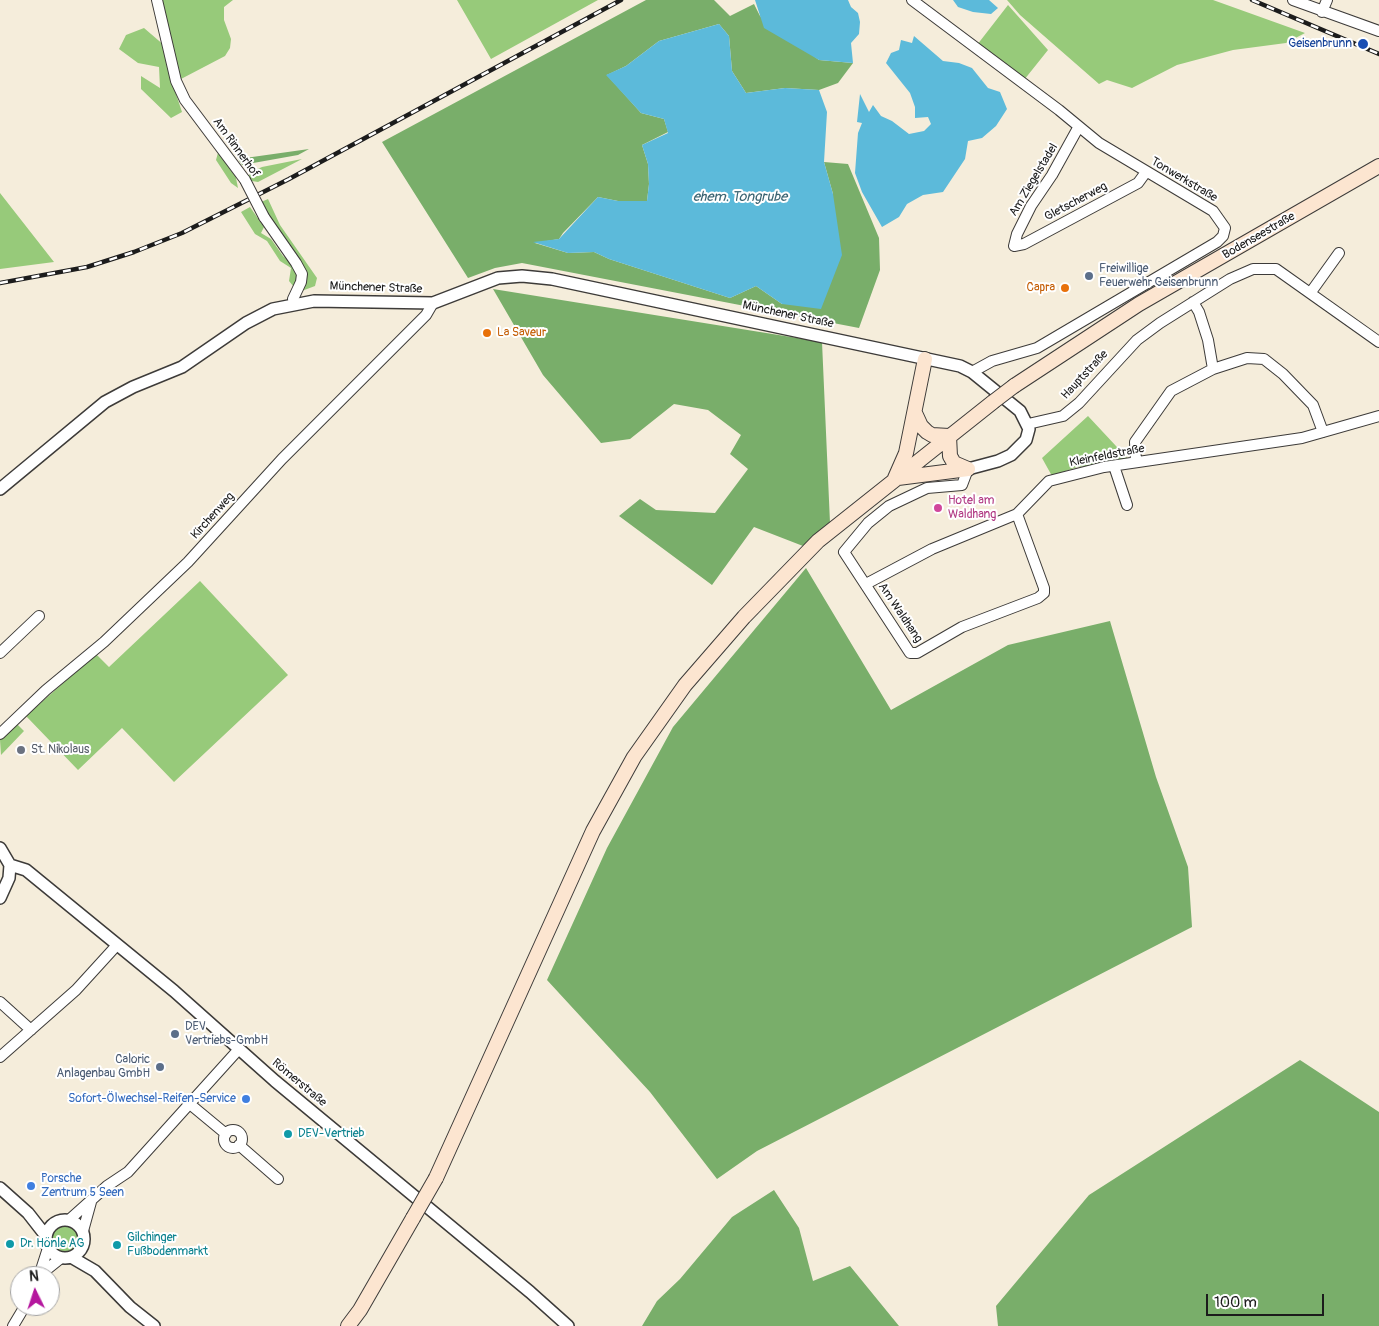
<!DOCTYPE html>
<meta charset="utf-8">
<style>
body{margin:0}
#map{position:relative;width:1379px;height:1326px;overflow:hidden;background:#f5eddb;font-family:Pangolin,sans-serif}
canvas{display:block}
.north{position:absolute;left:10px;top:1266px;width:50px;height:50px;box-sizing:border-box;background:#fff;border:1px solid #a4a4a4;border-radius:50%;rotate:356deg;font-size:14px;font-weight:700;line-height:20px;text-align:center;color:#1c1c1c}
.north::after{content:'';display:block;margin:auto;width:18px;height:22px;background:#b5179e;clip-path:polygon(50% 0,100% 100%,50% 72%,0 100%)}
.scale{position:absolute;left:1206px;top:1294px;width:118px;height:22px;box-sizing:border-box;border:2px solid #1c1c1c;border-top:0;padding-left:6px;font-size:15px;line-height:18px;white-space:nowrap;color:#1c1c1c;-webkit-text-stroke:4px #fff;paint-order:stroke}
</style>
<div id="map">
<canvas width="1379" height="1326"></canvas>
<div class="north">N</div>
<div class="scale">100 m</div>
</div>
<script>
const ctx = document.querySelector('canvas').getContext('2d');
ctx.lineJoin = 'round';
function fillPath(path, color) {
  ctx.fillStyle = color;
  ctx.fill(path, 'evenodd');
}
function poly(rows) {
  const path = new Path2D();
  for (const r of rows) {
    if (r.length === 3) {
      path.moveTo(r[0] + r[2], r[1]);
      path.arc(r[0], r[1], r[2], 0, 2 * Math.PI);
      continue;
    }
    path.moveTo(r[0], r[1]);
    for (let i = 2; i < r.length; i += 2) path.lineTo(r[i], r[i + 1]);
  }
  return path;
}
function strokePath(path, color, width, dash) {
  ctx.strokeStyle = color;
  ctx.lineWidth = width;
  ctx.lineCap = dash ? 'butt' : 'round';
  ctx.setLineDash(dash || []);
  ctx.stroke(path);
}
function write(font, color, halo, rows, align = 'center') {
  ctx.font = font + ' Pangolin,sans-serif';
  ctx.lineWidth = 4;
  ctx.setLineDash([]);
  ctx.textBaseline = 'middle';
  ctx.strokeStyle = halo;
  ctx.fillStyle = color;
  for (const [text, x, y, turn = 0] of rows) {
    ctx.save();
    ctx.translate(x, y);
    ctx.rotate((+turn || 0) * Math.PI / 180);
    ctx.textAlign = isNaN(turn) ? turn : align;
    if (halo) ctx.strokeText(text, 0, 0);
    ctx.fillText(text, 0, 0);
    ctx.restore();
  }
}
fillPath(poly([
 [162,0,233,0,224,7,224,20,231,39,230,48,225,56,181,79],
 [457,0,598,0,491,59],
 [1007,0,1213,0,1305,33,1286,43,1233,50,1177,65,1132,88,1107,80,1099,84,1020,15],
 [1008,5,1048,50,1024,80,977,45],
 [144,28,165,46,173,85,182,112,171,118,141,89,141,76,160,88,159,67,138,63,119,49,126,35],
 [219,149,235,173,238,188,231,183,216,160],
 [302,159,258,182,246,180,251,172,262,167],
 [0,193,54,262,0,269],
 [268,199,280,225,317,278,315,286,299,292,306,277,302,263,265,216,259,203],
 [250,207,264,227,261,233,271,239,283,256,297,268,298,280,294,287,289,281,291,268,280,261,267,241,255,234,241,212],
 [1088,416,1130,461,1077,467,1052,476,1042,458],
 [200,581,288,675,174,782,122,728,78,770,26,716,96,654,109,667],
 [17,724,24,731,1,755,0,740],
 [65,1239,14]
]), '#97ca7a');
fillPath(poly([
 [646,0,714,0,730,16,754,4,760,16,819,60,853,63,838,83,819,90,785,88,746,93,732,71,729,36,719,24,659,41,626,66,607,75,641,113,664,119,668,132,642,145,648,164,649,184,647,201,618,201,598,197,563,233,559,239,535,243,568,253,594,252,609,259,730,298,756,286,782,304,833,194,824,162,848,164,879,238,880,270,859,328,522,263,495,268,468,278,382,142],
 [309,149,298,155,242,165,238,159],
 [493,289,822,342,830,523,803,546,754,527,712,585,619,516,640,499,656,510,715,513,748,469,730,454,741,435,708,410,674,404,630,439,601,443,543,375],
 [806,568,891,710,1008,645,1110,621,1156,777,1188,867,1192,927,757,1151,717,1179,650,1092,547,980,607,848,673,727],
 [1300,1060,1379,1112,1379,1326,998,1326,996,1306,1089,1195],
 [774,1190,799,1228,813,1281,850,1266,899,1326,642,1326,657,1301,680,1279,732,1217]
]), '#79ae6a');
fillPath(poly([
 [755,0,848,0,851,7,858,13,860,22,859,34,851,43,853,63,819,60,764,28],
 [953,0,989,0,998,8,991,14,973,12,958,7],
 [719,24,729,36,732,71,746,93,785,88,819,90,827,112,824,162,833,194,842,255,821,309,782,304,756,286,730,298,609,259,594,252,568,253,533,242,559,239,598,197,618,201,647,201,649,184,648,164,642,145,668,133,664,119,641,113,606,75,626,66,659,41],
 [914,36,943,61,959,63,972,68,988,88,1000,92,1007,109,996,126,982,138,968,141,965,159,943,192,923,195,907,204,899,217,882,227,862,192,855,173,858,133,862,123,857,122,860,94,869,112,873,105,881,116,892,121,909,134,924,131,931,124,928,117,915,118,915,107,910,93,886,63,891,53,899,50,901,40,912,43]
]), '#5cbada');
const minor = poly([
 [157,0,176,81,185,100,245,180],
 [912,0,1059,110,1099,143,1213,211,1225,228,1223,236,1217,242,1037,348,992,361,972,372],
 [1293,0,1379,31],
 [1322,12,1327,0],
 [1078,128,1052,175,1031,206,1017,234,1014,246,1024,244,1138,183,1146,172],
 [264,217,296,263,302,274,301,282,293,299,294,303],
 [1311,292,1339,253],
 [1193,302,1199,312,1208,340,1213,369],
 [1028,424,1063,416,1079,403,1137,340,1160,323,1230,279,1253,269,1276,269,1379,342],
 [1136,462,1135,442,1171,391,1213,369,1247,358,1264,359,1283,374,1313,405,1323,432],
 [1114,466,1127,505],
 [968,469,962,485,927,488,889,506,868,523,844,552,910,653,917,653,962,627,1038,598,1044,593,1044,588,1017,514],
 [866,584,932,549,1017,514,1049,481,1104,467,1302,438,1379,416],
 [0,653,39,616],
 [0,734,46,690,104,642,188,562,282,459,426,315,433,303],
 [0,1002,31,1030],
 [0,1057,76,990,117,945],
 [191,1105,226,1134],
 [233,1139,9],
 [239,1145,278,1179],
 [69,1220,107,1186,128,1172,239,1049],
 [83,1231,91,1202],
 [41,1274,61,1258],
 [39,1276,48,1248],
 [13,1326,25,1306]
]);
const tertiary = poly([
 [0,489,105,402,133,387,182,367,246,323,273,309,314,301,433,303,498,278,522,276,552,279,960,366,972,372,1020,411,1029,429,1026,440,1011,455,998,461,968,469],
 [0,848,10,865,9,878,0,898],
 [10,865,26,870,174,991,275,1081,530,1292,568,1326],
 [0,1188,28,1213,46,1236],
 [65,1239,19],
 [71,1257,95,1271,130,1307,154,1326]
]);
const secondary = poly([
 [1014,386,1139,304,1379,166],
 [915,413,921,426,927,432,932,435,949,436],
 [949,436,950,456,954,463,968,469],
 [895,478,906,453,925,359],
 [898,478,968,469],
 [436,1178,593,831,634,757,685,685,744,617,818,541,993,402],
 [348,1326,360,1310,413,1218]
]);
strokePath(minor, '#3d3b39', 12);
strokePath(tertiary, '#3d3b39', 14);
strokePath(secondary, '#3d3b39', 16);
strokePath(minor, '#fff', 10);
strokePath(tertiary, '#fff', 11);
strokePath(secondary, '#fce5d0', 14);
const rail = poly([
 [1252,0,1379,54],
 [0,283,87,267,134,252,182,233,289,179,621,0]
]);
strokePath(rail, '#1c1c1c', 4.5);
strokePath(rail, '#fff', 2.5, [8]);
const minorBridge = poly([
 [245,180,264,217]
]);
const secondaryBridge = poly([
 [993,402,1014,386],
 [413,1218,436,1178]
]);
strokePath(minorBridge, '#3d3b39', 12, []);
strokePath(secondaryBridge, '#3d3b39', 16, []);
strokePath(minorBridge, '#fff', 10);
strokePath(secondaryBridge, '#fce5d0', 14);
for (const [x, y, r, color] of [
 [1363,44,6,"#1a4fb4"],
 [1089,276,5,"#5c6f8a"],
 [1065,288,5,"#e8710a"],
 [487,333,5,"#e8710a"],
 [938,508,5,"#d1479c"],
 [21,750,5,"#6b7280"],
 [175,1034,5,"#5c6f8a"],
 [160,1067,5,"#5c6f8a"],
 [246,1099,5,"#3f7fe0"],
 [288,1134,5,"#0f9aa8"],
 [31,1186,5,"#3f7fe0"],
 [10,1244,5,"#0f9aa8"],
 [117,1245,5,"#0f9aa8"]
]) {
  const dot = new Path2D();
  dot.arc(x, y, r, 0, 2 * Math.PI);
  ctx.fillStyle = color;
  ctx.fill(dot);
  strokePath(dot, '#fff', 2);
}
write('12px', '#164399', '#fff', [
 ["Geisenbrunn",1352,44]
], 'right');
write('12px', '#1c1c1c', '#fff', [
 ["Am Rinnerhof",236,148,54],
 ["Am Ziegelstadel",1034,180,-59],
 ["Tonwerkstraße",1184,180,31],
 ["Gletscherweg",1076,202,-28],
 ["Bodenseestraße",1259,236,-30],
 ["Münchener Straße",376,288,2],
 ["Münchener Straße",788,315,12],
 ["Hauptstraße",1085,375,-47],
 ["Kleinfeldstraße",1107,456,-11],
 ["Kirchenweg",213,516,-48],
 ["Am Waldhang",900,613,56],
 ["Römerstraße",299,1083,40]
]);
write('12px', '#4e5e75', '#fff', [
 ["Freiwillige",1099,269],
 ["Feuerwehr Geisenbrunn",1099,283],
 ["DEV",185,1027],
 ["Vertriebs-GmbH",185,1041],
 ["Caloric",150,1060,"right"],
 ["Anlagenbau GmbH",150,1074,"right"]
], 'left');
write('12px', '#c56008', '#fff', [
 ["Capra",1055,288],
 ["La Saveur",497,333,"left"]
], 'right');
write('12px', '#b23c85', '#fff', [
 ["Hotel am",948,501],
 ["Waldhang",948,515]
], 'left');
write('12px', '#5b616d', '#fff', [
 ["St. Nikolaus",31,750]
], 'left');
write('12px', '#366cbe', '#fff', [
 ["Sofort-Ölwechsel-Reifen-Service",236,1099],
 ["Porsche",41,1179,"left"],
 ["Zentrum 5 Seen",41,1193,"left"]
], 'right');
write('12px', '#0d838f', '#fff', [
 ["DEV-Vertrieb",298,1134],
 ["Gilchinger",127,1238],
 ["Fußbodenmarkt",127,1252],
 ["Dr. Hönle AG",20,1244]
], 'left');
write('italic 14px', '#396371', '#fff', [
 ["ehem. Tongrube",740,197]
]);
</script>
